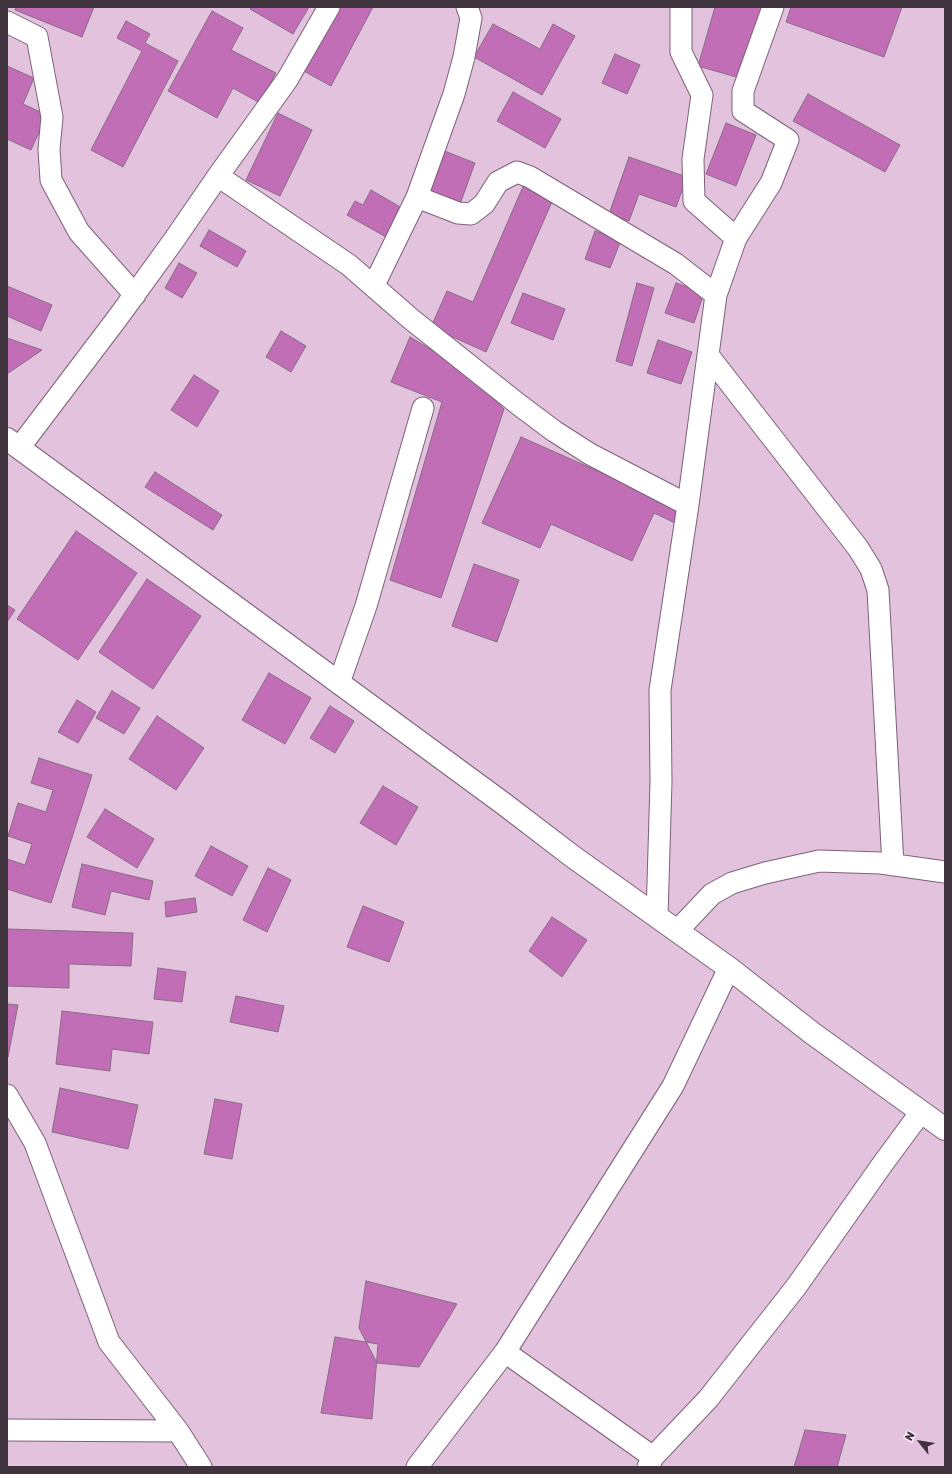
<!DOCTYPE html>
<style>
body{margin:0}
#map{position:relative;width:952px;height:1474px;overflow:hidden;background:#e2c2dd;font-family:"Golos Text",sans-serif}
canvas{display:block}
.frame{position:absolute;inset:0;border:8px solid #3f333d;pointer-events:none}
.north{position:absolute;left:900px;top:1422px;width:40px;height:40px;-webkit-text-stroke:3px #f9e8f6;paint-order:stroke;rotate:300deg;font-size:11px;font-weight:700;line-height:16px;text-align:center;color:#3f333d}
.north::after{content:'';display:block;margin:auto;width:14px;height:18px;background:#3f333d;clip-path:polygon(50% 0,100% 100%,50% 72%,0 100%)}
</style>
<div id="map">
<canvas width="952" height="1474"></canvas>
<div class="frame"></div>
<div class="north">N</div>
</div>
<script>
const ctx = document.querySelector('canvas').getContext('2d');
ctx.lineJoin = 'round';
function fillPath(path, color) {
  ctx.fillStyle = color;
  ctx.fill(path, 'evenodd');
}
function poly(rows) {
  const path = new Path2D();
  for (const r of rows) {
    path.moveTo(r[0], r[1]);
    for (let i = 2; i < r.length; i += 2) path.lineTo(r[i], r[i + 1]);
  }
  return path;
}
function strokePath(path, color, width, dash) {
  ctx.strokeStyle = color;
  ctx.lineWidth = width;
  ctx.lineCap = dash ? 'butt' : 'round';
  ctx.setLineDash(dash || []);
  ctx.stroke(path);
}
const building = poly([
 [16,7,94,7,82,37,15,10,16,7],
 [252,7,309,7,293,34,250,9,252,7],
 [335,7,373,7,331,86,302,70,335,7],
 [715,7,764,7,743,79,698,66,715,7],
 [791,7,902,7,884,57,786,22,791,7],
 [212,11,243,28,231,50,276,73,260,103,233,88,217,118,168,91,212,11],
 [126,21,150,34,145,43,178,61,123,167,91,150,142,51,117,38,126,21],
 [493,24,540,49,553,24,575,36,542,95,474,57,493,24],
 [615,54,640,65,627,94,602,83,615,54],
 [7,66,34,78,23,104,47,115,31,150,7,139,7,66],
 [513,92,561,119,545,148,497,121,513,92],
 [808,94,900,145,885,172,793,121,808,94],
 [278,113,312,130,280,196,246,180,278,113],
 [726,123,756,135,736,186,706,174,726,123],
 [442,150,475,163,460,204,426,192,442,150],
 [629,157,687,177,676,207,639,194,629,221,609,214,629,157],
 [525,182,555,195,486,352,431,327,447,291,473,302,525,182],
 [371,190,402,208,386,237,347,215,355,201,363,205,371,190],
 [209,230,246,251,237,267,200,246,209,230],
 [595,231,621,240,610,268,585,259,595,231],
 [179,263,197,273,182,298,165,288,179,263],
 [637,283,654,288,632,366,616,361,637,283],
 [676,283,704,293,694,323,665,313,676,283],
 [7,286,52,305,41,331,7,316,7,286],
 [523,293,565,309,553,340,511,323,523,293],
 [281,331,306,346,291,372,266,357,281,331],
 [410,337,459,366,504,409,441,598,390,580,442,402,391,382,410,337],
 [7,338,42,350,7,374,7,338],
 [658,340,692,352,681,384,647,373,658,340],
 [194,375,219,391,197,427,171,410,194,375],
 [521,437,681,508,675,523,654,513,632,561,551,524,540,548,482,523,521,437],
 [155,472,222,515,213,530,145,487,155,472],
 [76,531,137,573,78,660,17,619,76,531],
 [474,564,519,580,497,642,452,626,474,564],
 [147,579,201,616,153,689,99,652,147,579],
 [7,605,15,610,7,622,7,605],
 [269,673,311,698,285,744,242,720,269,673],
 [112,691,140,708,124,734,96,718,112,691],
 [77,700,96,712,78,743,58,732,77,700],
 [330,706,354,721,335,753,310,738,330,706],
 [157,716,204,748,176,790,129,759,157,716],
 [39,758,92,775,51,903,7,889,7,859,25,865,32,844,8,836,18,803,46,812,53,790,31,783,39,758],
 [383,786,418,807,396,845,360,823,383,786],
 [105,809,154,839,137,868,87,837,105,809],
 [211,846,248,866,232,896,195,876,211,846],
 [82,864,153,881,149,900,111,891,105,915,72,907,82,864],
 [268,868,291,880,267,932,243,920,268,868],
 [195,898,197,912,166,917,165,902,195,898],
 [363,906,404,922,389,962,347,947,363,906],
 [552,917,587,940,562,977,529,951,552,917],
 [7,929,133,933,131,966,69,964,69,988,7,986,7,929],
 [158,968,186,972,182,1002,154,999,158,968],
 [236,996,284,1006,278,1032,230,1022,236,996],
 [7,1004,18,1005,8,1057,7,1055,7,1004],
 [62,1011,153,1022,149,1054,112,1049,110,1071,56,1064,62,1011],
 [60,1088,138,1105,128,1149,52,1132,60,1088],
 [215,1099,242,1104,232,1159,204,1154,215,1099],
 [366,1281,457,1304,419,1367,377,1363,359,1328,366,1281],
 [335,1337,378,1344,372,1419,321,1413,335,1337],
 [805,1430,846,1435,837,1467,794,1467,805,1430]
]);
fillPath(building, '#c16eb7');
strokePath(building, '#896c85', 1);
const minor = poly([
 [681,7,681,52,702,95,693,159,694,201,736,238],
 [7,22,37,37,52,117,49,149,51,180,79,232,135,295],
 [218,176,349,265,411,319,518,404,554,431,590,454,688,505],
 [417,197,458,213,471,214,484,204,498,182,517,172,530,177,676,264,716,295],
 [374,285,417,197,454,94,464,57,471,18,467,7],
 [708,355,858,548,871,569,878,590,893,865],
 [19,448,119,316,174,240,218,176,287,80,329,7],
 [339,683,366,606,423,408],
 [657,916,661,782,660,690,688,505,716,295,736,238,771,183,788,140,743,111,743,91,773,7],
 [677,931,712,894,732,883,765,873,819,861,881,863,945,872],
 [7,1095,35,1143,109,1342,178,1431,201,1467],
 [505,1352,653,1457],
 [7,1430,178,1431],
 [417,1467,505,1352,673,1086,729,968],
 [648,1467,653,1457,708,1399,796,1287,884,1162,921,1112]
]);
const tertiary = poly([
 [7,439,504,804,572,856,729,968,812,1033,945,1129]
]);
strokePath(minor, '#7d6179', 23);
strokePath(tertiary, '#7d6179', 24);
strokePath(minor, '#fff', 21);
strokePath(tertiary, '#fff', 22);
</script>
